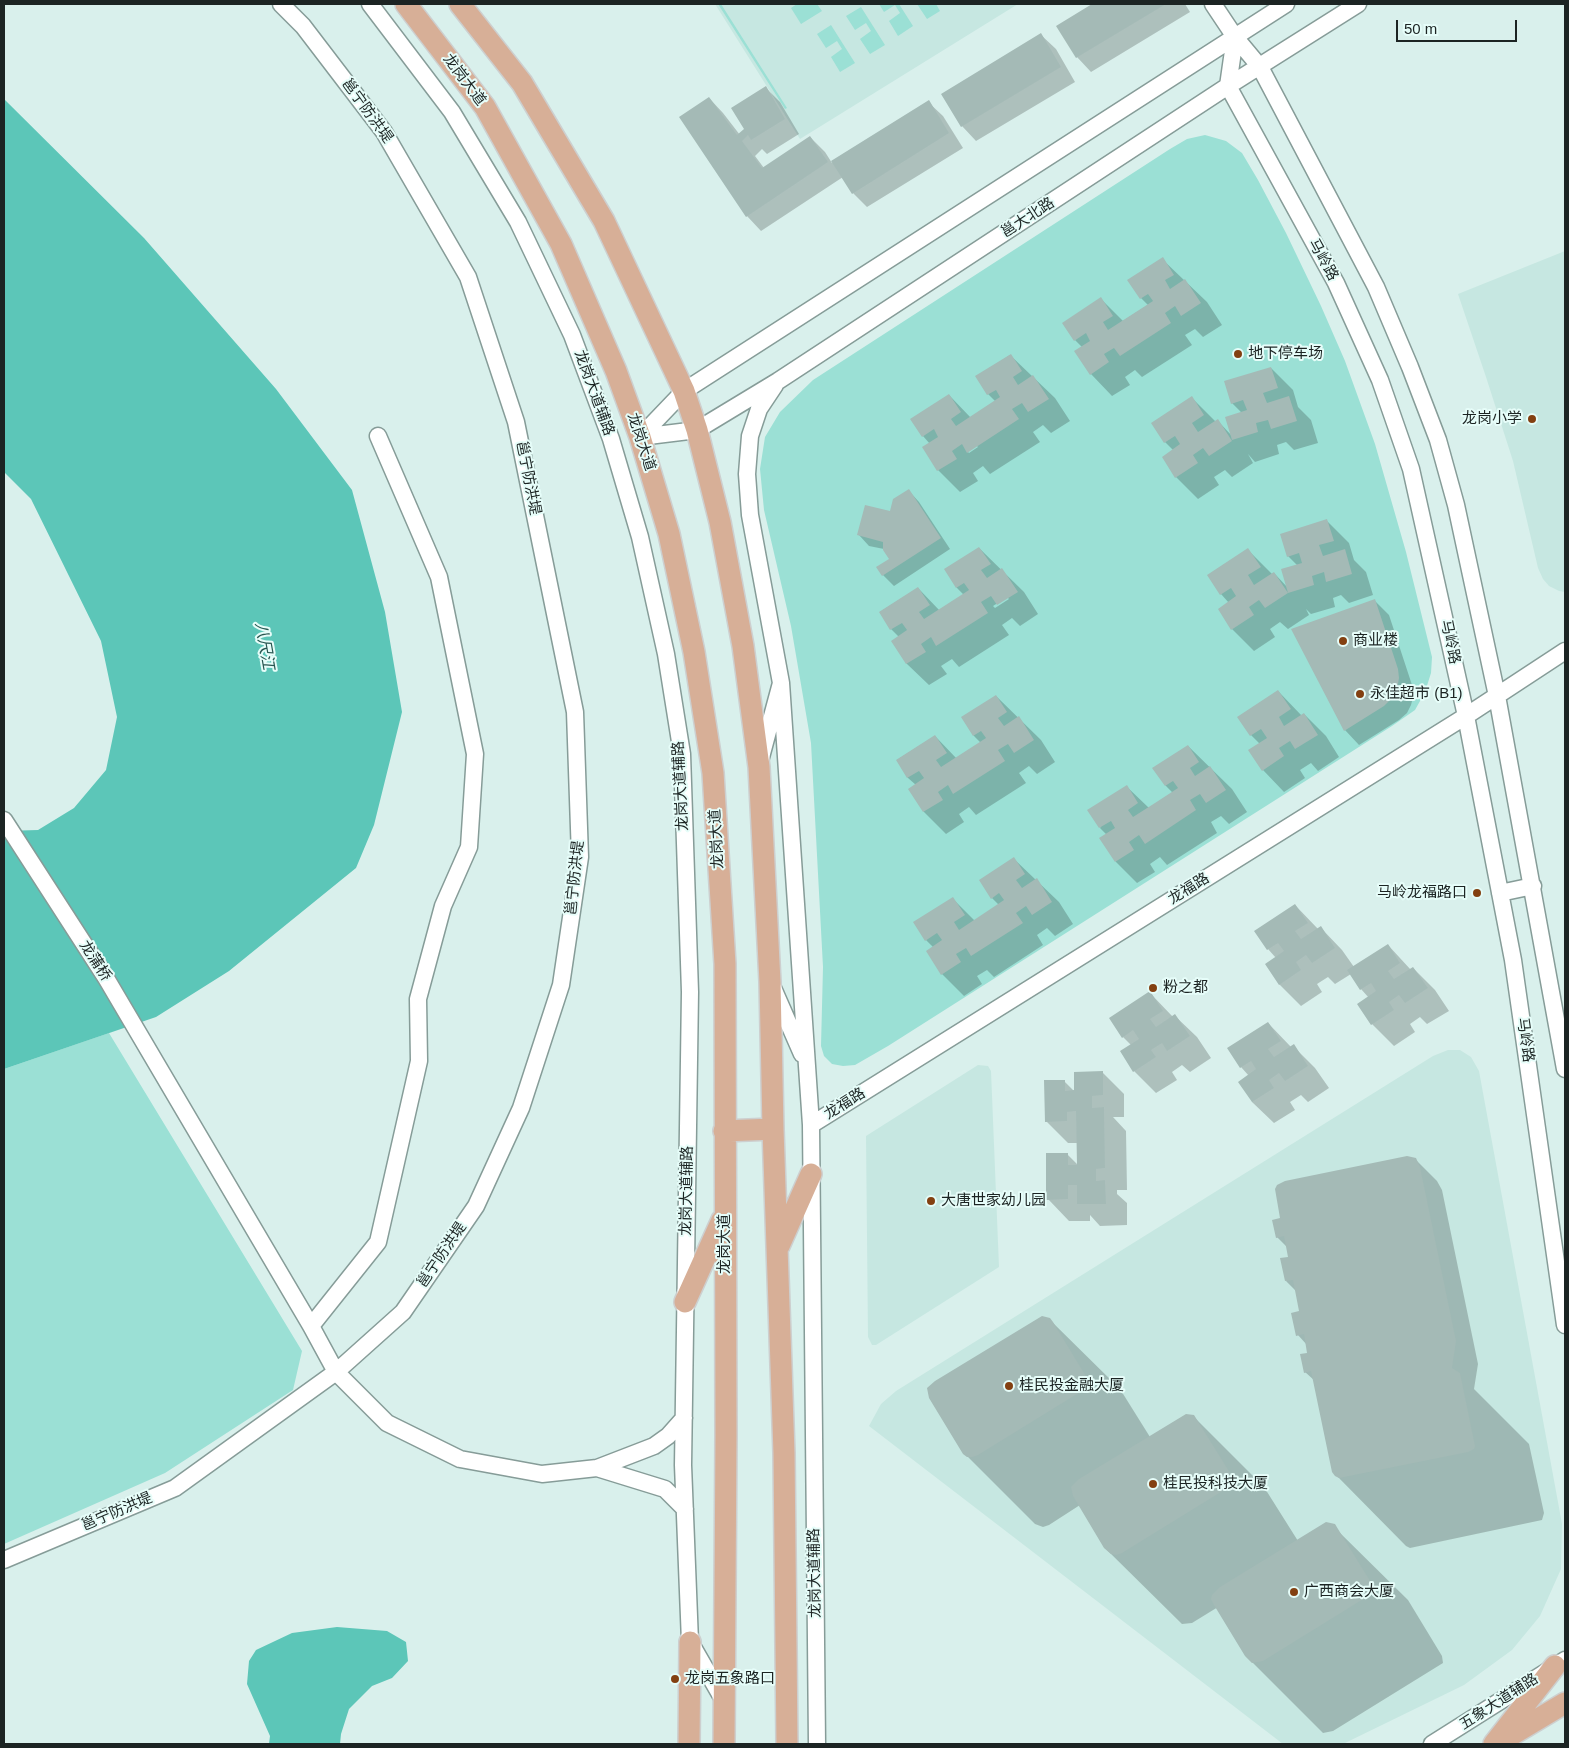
<!DOCTYPE html>
<meta charset="utf-8">
<style>
body{margin:0}
#map{position:relative;width:1569px;height:1748px;overflow:hidden;background:#d9f0ec;font-family:Arial,sans-serif}
canvas{display:block}
.frame{position:absolute;inset:0;border:5px solid #1c2423;pointer-events:none}
.scale{position:absolute;left:1396px;top:20px;width:121px;height:22px;box-sizing:border-box;border:2px solid #1c2423;border-top:0;padding-left:6px;font-size:15px;line-height:18px;white-space:nowrap;color:#1c2423;-webkit-text-stroke:4px #e6fdf9;paint-order:stroke}
</style>
<div id="map">
<canvas width="1569" height="1748"></canvas>
<div class="frame"></div>
<div class="scale">50 m</div>
</div>
<script>
const ctx = document.querySelector('canvas').getContext('2d');
ctx.lineJoin = 'round';
function fillPath(path, color) {
  ctx.fillStyle = color;
  ctx.fill(path, 'evenodd');
}
function poly(rows) {
  const path = new Path2D();
  for (const r of rows) {
    path.moveTo(r[0], r[1]);
    for (let i = 2; i < r.length; i += 2) path.lineTo(r[i], r[i + 1]);
  }
  return path;
}
function strokePath(path, color, width, dash) {
  ctx.strokeStyle = color;
  ctx.lineWidth = width;
  ctx.lineCap = dash ? 'butt' : 'round';
  ctx.setLineDash(dash || []);
  ctx.stroke(path);
}
function write(font, color, halo, rows, align = 'center') {
  ctx.font = font + ' Arial,"Noto Sans SC",sans-serif';
  ctx.lineWidth = 4;
  ctx.setLineDash([]);
  ctx.textBaseline = 'middle';
  ctx.strokeStyle = halo;
  ctx.fillStyle = color;
  for (const [text, x, y, turn = 0] of rows) {
    ctx.save();
    ctx.translate(x, y);
    ctx.rotate((+turn || 0) * Math.PI / 180);
    ctx.textAlign = isNaN(turn) ? turn : align;
    if (halo) ctx.strokeText(text, 0, 0);
    ctx.fillText(text, 0, 0);
    ctx.restore();
  }
}
fillPath(poly([
 [715,4,1018,4,800,139],
 [1565,251,1565,592,1559,591,1549,586,1543,579,1538,568,1513,461,1486,377,1458,294],
 [1448,1050,1460,1050,1471,1057,1479,1071,1562,1524,1561,1569,1540,1616,1512,1650,1464,1685,1343,1744,1283,1744,869,1426,881,1404,896,1391,1433,1056],
 [978,1065,988,1066,991,1071,999,1267,876,1345,872,1345,868,1337,866,1136]
]), '#c6e7e1');
fillPath(poly([
 [718,4,721,4,787,108,785,109],
 [797,4,817,4,822,11,801,24,791,8],
 [879,4,899,4,913,26,898,36,889,21,900,13,895,5,884,12],
 [917,4,936,4,940,11,927,19],
 [861,7,885,45,870,54,860,39,871,31,866,23,855,30,846,16],
 [831,25,855,63,840,72,831,57,842,49,837,41,826,48,817,34],
 [1205,135,1226,141,1242,153,1258,180,1286,233,1321,306,1345,361,1375,444,1406,552,1432,657,1431,673,1425,692,1415,710,1392,726,888,1046,855,1065,843,1066,832,1064,824,1056,821,1046,823,967,811,743,791,626,764,510,760,469,765,437,780,412,813,380,1170,149,1187,139],
 [109,1033,302,1351,293,1390,165,1473,4,1544,4,1069]
]), '#9be0d5');
fillPath(poly([
 [4,99,144,238,276,389,352,490,385,612,402,712,374,825,356,868,229,971,156,1017,4,1069,4,831,38,830,74,808,106,770,117,717,101,641,31,499,4,472],
 [337,1627,387,1631,406,1642,408,1661,392,1678,372,1686,349,1709,341,1734,340,1744,269,1744,270,1736,247,1684,249,1661,256,1650,292,1633]
]), '#5cc6b8');
fillPath(poly([
 [1094,4,1185,4,1190,12,1091,72,1077,57,1058,26],
 [1041,35,1056,49,1075,82,976,141,962,126],
 [766,88,780,102,799,134,767,154,762,149,755,156,764,168,810,137,825,152,832,163,928,102,943,116,963,148,867,207,853,193,843,177,761,231,747,216,681,117,709,98,723,113,740,135,746,129],
 [1162,259,1207,302,1222,325,1203,337,1195,329,1185,335,1192,345,1142,377,1135,370,1125,377,1130,385,1112,396,1091,374,1082,347,1075,340,1101,299,1123,321,1148,305,1141,298],
 [1010,355,1055,398,1070,421,1051,433,1043,425,1033,432,1040,442,990,474,983,466,973,473,978,481,960,492,938,470,924,448,930,444,923,436,949,395,971,418,996,402,988,394,977,377],
 [976,445,978,447,969,453,967,451],
 [1271,368,1293,390,1298,407,1311,420,1318,443,1294,450,1286,442,1277,445,1279,454,1255,462,1248,454,1253,463,1232,477,1225,470,1214,477,1219,485,1198,499,1176,477,1173,450,1165,442,1192,398,1216,422,1218,421,1232,436,1242,413,1232,403],
 [909,491,919,502,950,549,894,586,883,575,890,559,884,549,869,546,859,535,891,513],
 [1327,521,1349,543,1354,560,1366,572,1373,595,1349,603,1341,595,1333,598,1335,607,1311,614,1306,609,1309,615,1288,629,1280,622,1270,629,1275,637,1254,651,1232,629,1229,603,1221,594,1248,550,1272,574,1274,573,1288,588,1297,565,1288,556],
 [979,548,1024,592,1038,614,1020,626,1012,618,1002,625,1009,635,959,667,952,659,941,666,947,674,929,685,907,664,892,641,899,637,891,629,880,612,918,588,940,611,964,595,957,588,946,570],
 [1007,597,1009,599,995,608,993,606],
 [1375,601,1389,615,1412,685,1414,693,1411,705,1407,713,1399,720,1359,745,1345,730],
 [1278,691,1302,716,1304,714,1326,736,1339,757,1318,771,1311,763,1300,770,1305,778,1284,792,1263,770,1260,744,1251,735,1239,717],
 [996,696,1041,740,1055,762,1037,774,1029,766,1019,773,1026,783,976,815,969,807,959,814,964,822,946,834,924,812,910,789,916,785,908,778,897,760,935,736,957,759,981,743,974,736,963,718],
 [1188,746,1232,789,1247,812,1229,824,1221,816,1211,822,1217,833,1167,865,1160,857,1150,864,1155,872,1137,883,1116,862,1107,835,1100,828,1126,786,1149,808,1173,793,1166,786,1154,768],
 [1014,859,1059,902,1073,924,1055,936,1047,928,1037,935,1043,945,994,977,987,970,977,976,982,984,964,996,942,974,933,947,926,940,953,899,975,921,999,905,992,898],
 [1295,905,1318,929,1321,928,1342,950,1354,967,1388,945,1411,970,1413,968,1435,990,1449,1011,1427,1024,1420,1017,1410,1024,1415,1032,1394,1046,1372,1024,1369,998,1361,989,1351,974,1335,984,1328,977,1317,984,1322,992,1301,1006,1279,984,1276,958,1268,949],
 [1150,993,1173,1017,1175,1016,1197,1037,1211,1058,1190,1072,1182,1065,1172,1072,1177,1080,1156,1093,1134,1071,1121,1052,1131,1045,1123,1037],
 [1268,1023,1291,1047,1293,1046,1315,1068,1329,1088,1308,1102,1301,1095,1290,1102,1295,1110,1274,1123,1252,1102,1249,1076,1241,1067],
 [1102,1072,1124,1094,1124,1117,1113,1117,1126,1131,1127,1190,1117,1190,1117,1194,1127,1203,1127,1225,1100,1226,1090,1215,1090,1221,1069,1221,1048,1199,1067,1154,1078,1165,1078,1143,1068,1143,1046,1121,1064,1081,1076,1093],
 [1415,1159,1437,1181,1442,1190,1478,1364,1474,1389,1529,1444,1544,1513,1542,1520,1410,1548,1406,1546,1336,1475,1315,1381,1305,1372,1309,1354,1307,1345,1298,1335,1301,1312,1296,1291,1286,1281,1290,1258,1288,1248,1277,1237],
 [1049,1319,1120,1389,1150,1437,1193,1416,1264,1487,1298,1541,1337,1530,1408,1600,1442,1656,1443,1663,1333,1731,1323,1733,1249,1659,1218,1607,1192,1623,1182,1624,1108,1551,1080,1505,1049,1525,1043,1527,1035,1524,964,1453]
]), '#0003');
fillPath(poly([
 [1092,4,1166,4,1076,58,1056,26],
 [1041,33,1061,67,961,127,941,94],
 [766,86,785,119,751,140,748,135,742,141,762,168,810,136,828,162,746,217,679,117,709,97,737,135,744,129,731,108],
 [929,100,949,133,852,194,831,161],
 [1163,257,1174,275,1165,280,1170,289,1185,279,1201,303,1181,316,1175,306,1165,313,1171,323,1120,356,1114,348,1104,354,1109,362,1090,375,1074,351,1090,341,1086,333,1074,341,1062,323,1101,297,1113,316,1103,322,1108,330,1153,301,1148,294,1140,299,1127,280],
 [1011,354,1022,371,1013,377,1018,385,1033,375,1049,399,1028,412,1022,403,1012,409,1019,419,967,453,962,444,952,451,957,459,937,471,922,447,938,437,934,429,922,437,910,419,949,394,961,412,951,419,956,426,1000,397,996,390,987,395,975,376],
 [1271,367,1278,388,1263,393,1267,403,1289,396,1297,421,1271,429,1268,420,1256,423,1258,432,1232,440,1225,417,1247,410,1243,400,1231,404,1224,381],
 [1192,396,1204,415,1192,423,1198,432,1218,419,1232,441,1209,456,1203,448,1193,455,1198,463,1175,478,1162,457,1180,444,1175,436,1164,443,1151,423],
 [909,489,941,538,882,576,876,567,889,559,883,550,883,542,857,535,865,505,890,511,893,499],
 [1327,519,1334,541,1319,545,1323,556,1345,549,1352,574,1326,582,1324,572,1312,576,1314,585,1288,593,1281,569,1302,563,1299,553,1287,557,1280,534],
 [979,547,991,564,981,570,987,578,1002,568,1018,592,997,605,991,596,981,602,988,613,936,646,931,637,921,644,926,652,906,664,891,641,907,630,902,623,890,630,879,612,918,587,930,605,919,612,924,619,969,590,964,583,956,588,944,569],
 [1248,548,1261,567,1248,575,1254,585,1274,572,1288,593,1265,608,1259,600,1249,607,1254,615,1231,630,1218,609,1236,596,1231,588,1220,595,1207,575],
 [1375,599,1398,669,1399,678,1397,690,1392,698,1384,706,1344,731,1291,629],
 [1278,690,1291,709,1279,717,1284,726,1304,713,1318,735,1295,749,1290,741,1279,748,1284,756,1262,771,1248,750,1267,738,1261,729,1250,736,1237,717],
 [996,695,1007,712,998,718,1004,726,1019,716,1034,740,1014,753,1008,744,998,750,1005,761,953,794,948,785,938,792,943,800,923,812,908,789,924,778,919,771,907,778,896,760,935,735,947,753,936,760,941,767,986,738,981,731,973,736,961,717],
 [1188,745,1199,762,1190,768,1195,776,1210,766,1226,790,1206,803,1200,794,1190,800,1196,810,1145,844,1139,835,1129,842,1134,850,1115,862,1099,838,1115,828,1111,821,1099,828,1087,810,1127,785,1138,803,1128,810,1133,817,1155,803,1178,788,1173,781,1165,786,1152,768],
 [1014,857,1025,874,1016,880,1022,888,1037,878,1052,902,1032,915,1026,906,1016,913,1023,923,971,956,966,948,956,954,961,962,941,975,926,951,942,940,937,933,925,941,913,922,953,897,965,915,954,922,959,930,1004,900,999,893,991,899,979,880],
 [1295,904,1308,923,1295,931,1301,939,1321,926,1335,948,1312,963,1306,955,1296,962,1301,970,1279,985,1265,964,1284,951,1278,943,1267,950,1254,931],
 [1388,944,1400,963,1388,971,1394,979,1413,967,1428,988,1405,1003,1399,995,1389,1002,1394,1010,1371,1025,1357,1004,1376,991,1371,983,1360,990,1347,970],
 [1150,991,1163,1011,1150,1019,1156,1027,1175,1014,1190,1036,1167,1051,1162,1043,1151,1050,1156,1057,1133,1072,1120,1051,1139,1039,1133,1030,1122,1038,1109,1018],
 [1268,1022,1281,1041,1268,1049,1274,1057,1294,1044,1308,1066,1285,1081,1279,1073,1269,1080,1274,1088,1252,1102,1238,1082,1256,1069,1251,1061,1240,1068,1227,1048],
 [1103,1071,1103,1095,1092,1096,1092,1108,1104,1107,1105,1168,1096,1169,1096,1181,1105,1180,1106,1204,1077,1204,1077,1185,1068,1185,1068,1199,1046,1200,1046,1153,1068,1153,1068,1165,1077,1165,1076,1111,1067,1112,1067,1121,1045,1122,1044,1080,1065,1080,1065,1091,1074,1090,1074,1072],
 [1407,1156,1416,1158,1420,1167,1456,1341,1452,1368,1460,1373,1475,1446,1474,1449,1468,1452,1339,1478,1335,1476,1332,1472,1311,1371,1304,1373,1300,1354,1307,1353,1304,1334,1296,1336,1291,1313,1299,1311,1293,1280,1285,1281,1280,1258,1288,1257,1284,1236,1276,1238,1272,1220,1280,1218,1275,1189,1277,1185,1285,1181],
 [1042,1316,1050,1318,1053,1322,1087,1378,1089,1384,1085,1389,978,1455,972,1457,967,1457,963,1454,929,1398,927,1388,935,1381],
 [1186,1414,1194,1415,1232,1476,1233,1482,1229,1487,1122,1553,1116,1555,1111,1554,1104,1548,1073,1496,1071,1487,1079,1479],
 [1326,1522,1335,1524,1338,1529,1372,1584,1374,1591,1373,1593,1263,1661,1252,1663,1245,1656,1214,1605,1211,1599,1212,1595,1220,1587]
]), '#a4bab6');
const minor = poly([
 [370,4,452,112,518,222,572,335,611,439,640,537,666,654,682,754,690,992,683,1465,690,1642,724,1701],
 [1213,4,1235,37,1260,67,1376,287,1410,367,1438,440,1456,505,1497,696,1565,1069],
 [1228,86,1336,283,1380,380,1411,469,1466,716,1513,960,1565,1325],
 [1228,86,1235,37],
 [640,437,697,430,778,381,1228,86,1358,4],
 [640,437,684,391,1286,4],
 [781,683,811,1125,817,1744],
 [760,761,781,683,750,515,747,474,750,436,759,409,775,385],
 [4,820,106,978,311,1326,336,1372,387,1423,460,1459,542,1474,597,1468],
 [1500,893,1533,886],
 [773,988,802,1054],
 [811,1125,1466,716,1565,651],
 [311,1326,378,1242,419,1061,418,999,443,906,469,847,475,754,439,577,378,436],
 [684,1418,668,1436,654,1446,597,1468,665,1489,685,1509],
 [4,1560,175,1488,336,1372,403,1312,476,1206,521,1108,561,985,580,857,575,712,516,422,468,277,384,132,303,26,281,4],
 [1432,1744,1565,1660]
]);
const major = poly([
 [406,4,485,107,561,244,616,371,640,437,669,534,694,652,713,773,725,964,726,1435,724,1744],
 [460,4,522,83,604,221,684,391,697,430,720,522,743,646,759,767,770,982,773,1129,784,1453,787,1744],
 [724,1131,773,1129],
 [779,1246,811,1174],
 [685,1302,722,1220],
 [1503,1740,1565,1703],
 [689,1744,690,1642],
 [1494,1744,1555,1666]
]);
strokePath(minor, '#869c98', 19);
strokePath(major, '#cdcfcf', 24);
strokePath(minor, '#fff', 16);
strokePath(major, '#d7af97', 21);
for (const [x, y, r, color] of [
 [1238,354,5,"#834011"],
 [1532,419,5,"#834011"],
 [1343,641,5,"#834011"],
 [1360,694,5,"#834011"],
 [1477,893,5,"#834011"],
 [1153,988,5,"#834011"],
 [931,1201,5,"#834011"],
 [1009,1386,5,"#834011"],
 [1153,1484,5,"#834011"],
 [1294,1592,5,"#834011"],
 [675,1679,5,"#834011"]
]) {
  const dot = new Path2D();
  dot.arc(x, y, r, 0, 2 * Math.PI);
  ctx.fillStyle = color;
  ctx.fill(dot);
  strokePath(dot, '#e6fdf9', 2);
}
write('15px', '#1c2423', '#e6fdf9', [
 ["龙岗大道",464,80,53],
 ["邕宁防洪堤",367,111,54],
 ["邕大北路",1028,218,-33],
 ["马岭路",1323,260,61],
 ["龙岗大道辅路",594,393,70],
 ["龙岗大道",641,442,72],
 ["邕宁防洪堤",528,478,79],
 ["马岭路",1450,642,78],
 ["龙岗大道辅路",681,786,-93],
 ["龙岗大道",717,839,-93],
 ["邕宁防洪堤",575,878,-84],
 ["龙福路",1189,889,-32],
 ["龙蒲桥",95,961,57],
 ["马岭路",1525,1040,82],
 ["龙福路",845,1104,-32],
 ["龙岗大道辅路",687,1191,-89],
 ["龙岗大道",725,1244,-90],
 ["邕宁防洪堤",442,1255,-56],
 ["邕宁防洪堤",117,1512,-23],
 ["龙岗大道辅路",815,1573,-91],
 ["五象大道辅路",1499,1702,-33]
]);
write('15px', '#1c2423', '#e6fdf9', [
 ["地下停车场",1248,354],
 ["龙岗小学",1522,419,"right"],
 ["商业楼",1353,641],
 ["永佳超市 (B1)",1370,694],
 ["马岭龙福路口",1467,893,"right"],
 ["粉之都",1163,988],
 ["大唐世家幼儿园",941,1201],
 ["桂民投金融大厦",1019,1386],
 ["桂民投科技大厦",1163,1484],
 ["广西商会大厦",1304,1592],
 ["龙岗五象路口",685,1679]
], 'left');
write('italic 16px', '#285650', '#e6fdf9', [
 ["八尺江",264,646,80]
]);
</script>
